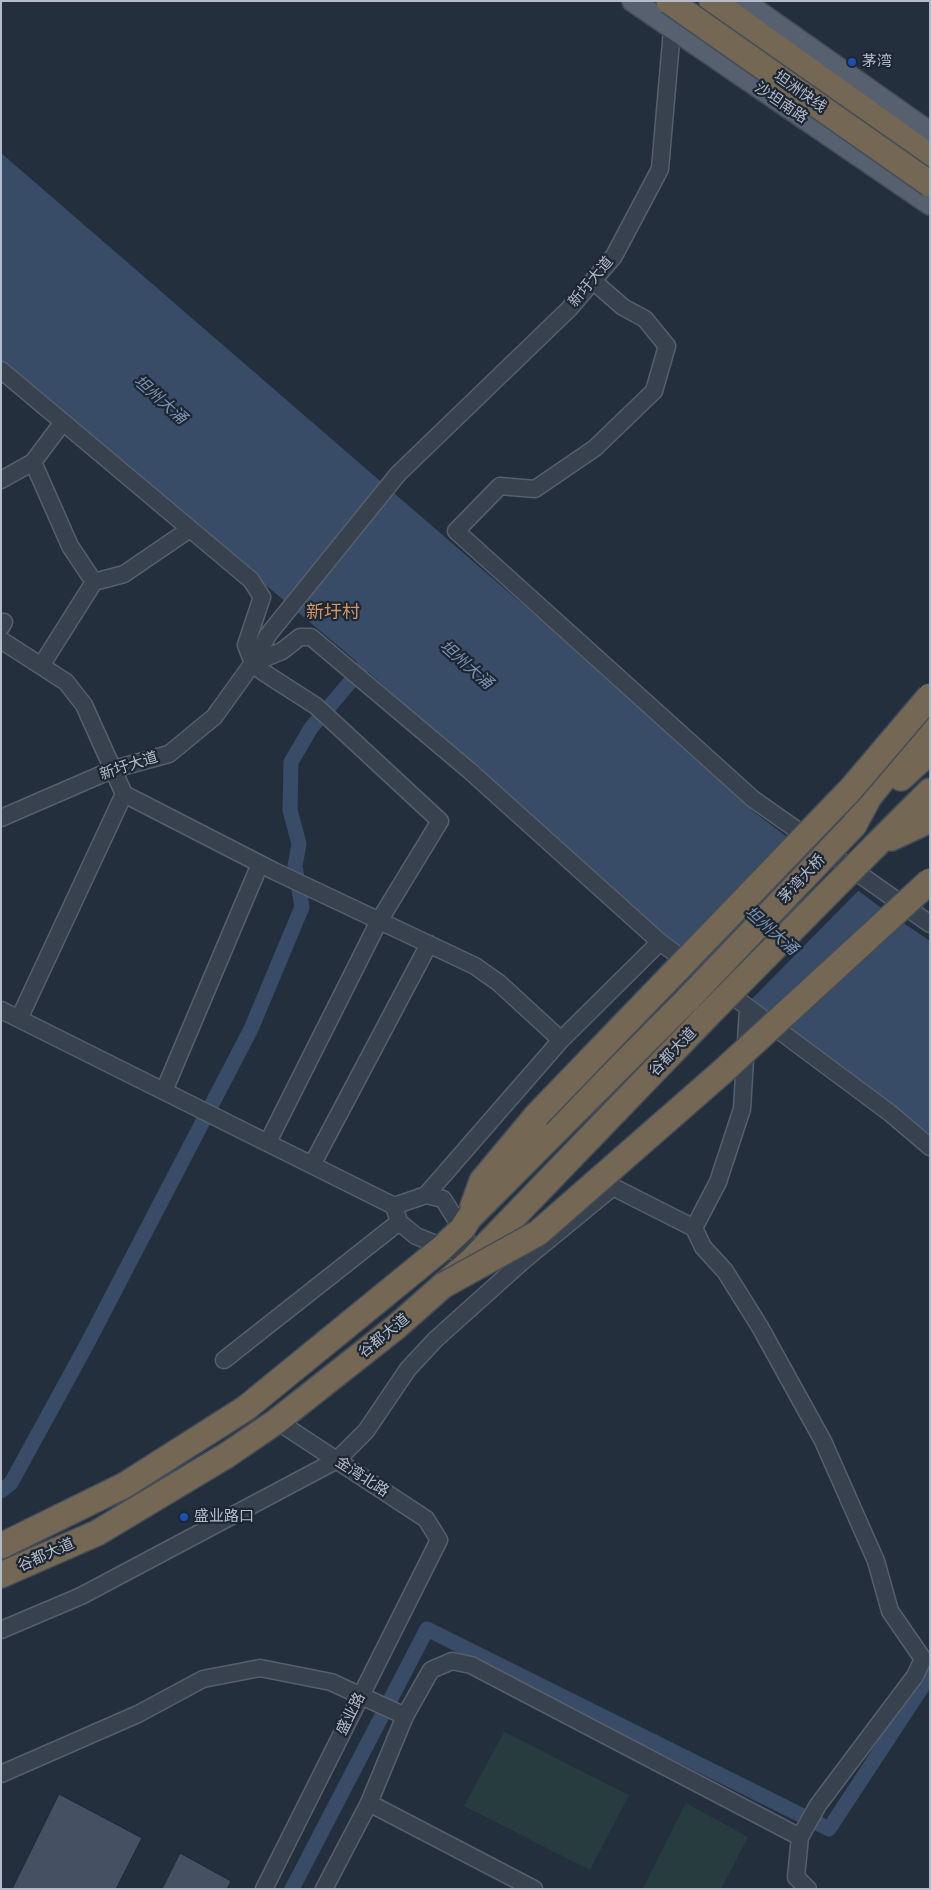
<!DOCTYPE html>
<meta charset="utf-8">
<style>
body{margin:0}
#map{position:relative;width:931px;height:1890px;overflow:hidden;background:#242f3e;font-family:"Work Sans",sans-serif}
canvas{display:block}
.frame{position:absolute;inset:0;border:2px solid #b4bcc9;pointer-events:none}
</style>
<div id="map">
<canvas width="931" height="1890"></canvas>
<div class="frame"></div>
</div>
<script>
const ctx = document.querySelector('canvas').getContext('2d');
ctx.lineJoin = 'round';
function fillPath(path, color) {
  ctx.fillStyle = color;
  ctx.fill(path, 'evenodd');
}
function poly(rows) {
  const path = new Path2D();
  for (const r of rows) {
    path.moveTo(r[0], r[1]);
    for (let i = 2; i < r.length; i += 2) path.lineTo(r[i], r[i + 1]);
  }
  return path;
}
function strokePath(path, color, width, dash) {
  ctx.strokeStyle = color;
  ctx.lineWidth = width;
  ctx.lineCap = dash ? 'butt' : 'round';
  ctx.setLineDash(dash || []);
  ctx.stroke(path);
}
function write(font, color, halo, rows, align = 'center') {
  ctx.font = font + ' "Work Sans","Noto Sans SC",sans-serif';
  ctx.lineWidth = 4.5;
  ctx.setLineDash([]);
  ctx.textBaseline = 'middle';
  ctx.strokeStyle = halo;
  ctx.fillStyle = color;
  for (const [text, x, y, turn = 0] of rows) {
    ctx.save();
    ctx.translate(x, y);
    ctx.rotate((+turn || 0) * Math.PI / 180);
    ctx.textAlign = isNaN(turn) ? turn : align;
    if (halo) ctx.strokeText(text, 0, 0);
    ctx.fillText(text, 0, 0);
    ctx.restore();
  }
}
fillPath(poly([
 [504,1732,629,1795,590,1870,464,1806],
 [686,1803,748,1837,721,1889,643,1889]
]), '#263c3f');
fillPath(poly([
 [1,153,550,628,754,812,884,910,930,941,930,1135,820,1051,668,943,363,667,1,362]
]), '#394c67');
fillPath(poly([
 [803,846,860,889,748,1003,689,961]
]), '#242f3e');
strokePath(poly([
 [1,1491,11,1483,86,1346,251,1029,302,907,295,866,299,844,290,810,291,762,311,728,363,667],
 [292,1889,427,1629,829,1829,930,1675]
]), '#394c67', 15);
const building = poly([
 [59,1794,142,1838,116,1889,12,1889,59,1794],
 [180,1853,231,1881,227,1889,162,1889,180,1853]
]);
fillPath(building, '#455162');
strokePath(building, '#1f2835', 1);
const minor = poly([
 [593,281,623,307,645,319,667,346,654,391,595,448,535,489,500,486,456,531,753,799,930,924],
 [1,370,251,580,262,597,246,645,253,663,263,672,316,706,440,821,379,921,268,1142],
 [33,462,70,546,94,582],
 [1,480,33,462,63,422],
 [1,627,4,622],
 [1,640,66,682,84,705,124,794,274,871,475,966,499,983,561,1040],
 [253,663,282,651,300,637,311,637,470,771,660,942,561,1040,426,1195],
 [41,666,94,582,124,574,190,529],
 [1,818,114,769,169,754,214,717,253,663,268,635,398,474,569,309,614,256,660,169,672,30,678,20],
 [660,942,890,1113,930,1147],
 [1,1010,394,1206,399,1222,416,1236,473,1259,462,1229,443,1199,426,1195,394,1206],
 [19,1019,124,794],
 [164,1091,260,864],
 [312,1165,429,944],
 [694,1228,718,1182,742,1109,748,1009],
 [224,1360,399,1222],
 [1,1630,81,1596,337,1460,366,1431,408,1369,436,1339,523,1261,613,1187,694,1228,703,1247,725,1271,760,1327,823,1441,876,1561,890,1611,923,1659,915,1676,818,1805,800,1837,796,1877,808,1889],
 [1,1774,138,1714,203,1679,260,1668,331,1682,405,1716],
 [369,1803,534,1889],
 [264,1889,439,1540,426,1519,277,1421],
 [324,1889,369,1803,405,1716,431,1670,452,1661,471,1665,800,1837]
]);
const major = poly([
 [633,1,930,204],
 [743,1,930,133]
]);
const highway = poly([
 [712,1,930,157],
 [901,778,930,751],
 [854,825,869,797,930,721],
 [891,838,930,820],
 [875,846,930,791],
 [473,1206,482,1181,537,1115],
 [1,1546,125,1485,246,1408,442,1248,462,1229,469,1218,688,999],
 [1,1575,97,1533,227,1455,277,1421,396,1327,473,1259,706,1017]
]);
strokePath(minor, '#565f6c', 19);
strokePath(major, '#414a57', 24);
strokePath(highway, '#434c59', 28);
strokePath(minor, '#38414e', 16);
strokePath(major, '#56606e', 21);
strokePath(highway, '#746855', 25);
const highwayBridge = poly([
 [669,1,930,184],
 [688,999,854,825],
 [706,1017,875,846],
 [537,1115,851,789,930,696],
 [444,1285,538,1233,722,1072,930,881]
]);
strokePath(highwayBridge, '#434c59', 28, []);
strokePath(highwayBridge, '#746855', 25);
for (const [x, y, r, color] of [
 [852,62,5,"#1a4fb4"],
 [184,1517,5,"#1a4fb4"]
]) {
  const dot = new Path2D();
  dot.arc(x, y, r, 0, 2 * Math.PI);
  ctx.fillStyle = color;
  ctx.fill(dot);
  strokePath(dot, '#1d2633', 2);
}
write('15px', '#b4bcc9', '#1d2633', [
 ["茅湾",862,62],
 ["盛业路口",194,1517]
], 'left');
write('15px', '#b4bcc9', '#1d2633', [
 ["坦洲快线",800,92,35],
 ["沙坦南路",781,103,34],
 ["新圩大道",591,282,-50],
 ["新圩大道",129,766,-18],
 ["茅湾大桥",802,879,-47],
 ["谷都大道",673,1052,-46],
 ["谷都大道",384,1336,-39],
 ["金湾北路",362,1477,33],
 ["谷都大道",46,1555,-24],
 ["盛业路",351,1714,-63]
]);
write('italic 16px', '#7c92b1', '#1d2633', [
 ["坦州大涌",160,400,41],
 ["坦州大涌",466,665,41],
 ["坦州大涌",771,931,41]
]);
write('18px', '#d59563', '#1d2633', [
 ["新圩村",333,613]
]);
</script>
